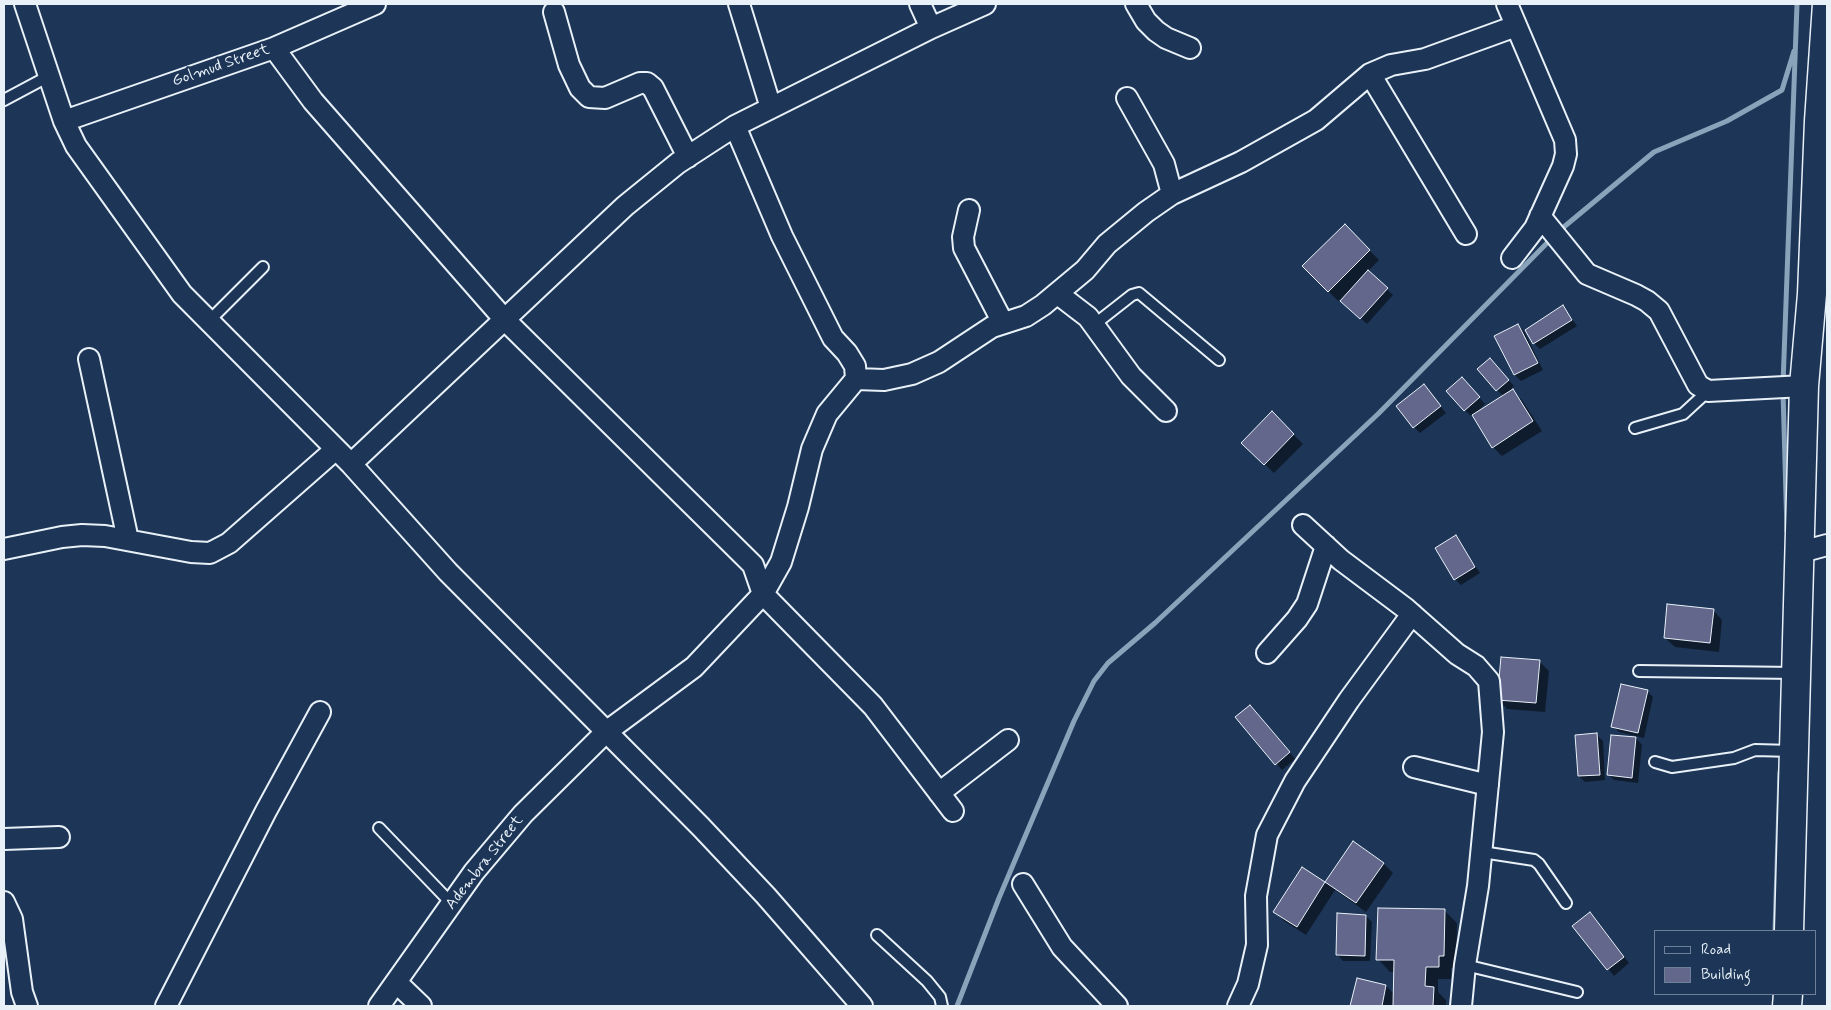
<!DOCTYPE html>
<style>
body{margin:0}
#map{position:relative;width:1831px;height:1010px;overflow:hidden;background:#1d3557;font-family:Mynerve,sans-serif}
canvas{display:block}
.frame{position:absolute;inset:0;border:5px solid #e8f1f8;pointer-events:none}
.legend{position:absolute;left:1654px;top:930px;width:162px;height:65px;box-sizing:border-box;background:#1d3557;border:1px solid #6e8097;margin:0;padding:6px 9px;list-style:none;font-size:15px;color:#e8f1f8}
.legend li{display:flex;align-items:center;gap:10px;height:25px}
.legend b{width:25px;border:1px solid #6e8097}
</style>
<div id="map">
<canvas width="1831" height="1010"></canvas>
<div class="frame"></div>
<ul class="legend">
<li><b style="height:6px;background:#1d3557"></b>Road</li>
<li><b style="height:14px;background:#63678c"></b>Building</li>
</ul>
</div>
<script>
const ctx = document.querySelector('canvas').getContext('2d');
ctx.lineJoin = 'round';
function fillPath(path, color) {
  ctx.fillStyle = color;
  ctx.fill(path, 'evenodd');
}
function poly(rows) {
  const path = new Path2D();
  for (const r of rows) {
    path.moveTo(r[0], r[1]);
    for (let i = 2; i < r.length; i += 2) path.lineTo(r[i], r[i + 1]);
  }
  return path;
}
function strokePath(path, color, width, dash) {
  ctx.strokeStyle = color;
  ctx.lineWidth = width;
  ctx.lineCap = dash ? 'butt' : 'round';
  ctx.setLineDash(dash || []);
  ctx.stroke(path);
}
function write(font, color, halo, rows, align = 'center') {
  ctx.font = font + ' Mynerve,sans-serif';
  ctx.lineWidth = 4.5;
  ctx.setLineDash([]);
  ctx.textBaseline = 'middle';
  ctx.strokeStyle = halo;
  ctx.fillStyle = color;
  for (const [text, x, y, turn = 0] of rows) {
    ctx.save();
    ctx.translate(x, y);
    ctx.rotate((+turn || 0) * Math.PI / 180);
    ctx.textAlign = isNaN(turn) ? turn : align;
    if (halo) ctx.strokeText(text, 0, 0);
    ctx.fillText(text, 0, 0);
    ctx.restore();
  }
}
fillPath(poly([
 [1345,226,1379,260,1368,271,1393,295,1367,324,1340,299,1338,301,1304,266],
 [1563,307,1577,326,1540,349,1534,343],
 [1518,325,1524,331,1543,370,1521,381,1515,375,1496,336],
 [1496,366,1514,386,1511,389,1522,400,1542,431,1502,456,1493,447,1473,414,1471,416,1465,410,1468,385,1485,404,1475,414,1503,396,1479,370],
 [1424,386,1446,413,1420,433,1414,427],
 [1272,413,1303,444,1274,473,1243,443],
 [1455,537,1480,573,1461,585,1455,579],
 [1713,610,1722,620,1719,652,1675,647,1665,638],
 [1539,661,1549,671,1545,712,1507,709,1498,699],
 [1647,691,1653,697,1644,738,1619,732,1613,726],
 [1256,712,1295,759,1282,770,1237,717],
 [1597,735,1603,741,1605,780,1585,782,1579,776],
 [1636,738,1642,745,1638,783,1614,780,1608,774],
 [1353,843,1384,864,1393,873,1366,912,1335,890,1306,935,1284,921,1275,912,1302,869,1326,884],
 [1444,910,1457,923,1456,968,1451,968,1451,979,1438,979,1438,992,1446,1000,1446,1006,1352,1006,1357,980,1386,986,1395,995,1395,972,1390,972,1378,959],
 [1366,916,1372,922,1370,961,1343,961,1337,954],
 [1596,920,1629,963,1614,976,1574,926]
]), '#0007');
strokePath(poly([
 [1559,231,1654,152,1727,121,1782,90,1794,51],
 [1783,384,1797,4],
 [1783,392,1787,531],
 [1775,931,1780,772],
 [957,1006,999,898,1074,721,1094,681,1108,663,1155,623,1378,414,1553,237]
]), '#89a3ba', 5);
const building = poly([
 [1345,224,1370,250,1328,292,1302,266,1345,224],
 [1368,270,1388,288,1360,319,1340,301,1368,270],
 [1563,305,1572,320,1533,344,1525,330,1563,305],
 [1518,324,1538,363,1514,375,1494,336,1518,324],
 [1490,358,1509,380,1496,391,1477,369,1490,358],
 [1462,377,1480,397,1464,411,1446,391,1462,377],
 [1424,384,1441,406,1413,428,1396,406,1424,384],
 [1513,389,1533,421,1492,448,1472,415,1513,389],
 [1272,411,1294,434,1264,465,1241,443,1272,411],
 [1456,535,1475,567,1454,580,1435,548,1456,535],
 [1667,604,1714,609,1710,643,1664,638,1667,604],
 [1501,657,1540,660,1536,703,1497,700,1501,657],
 [1621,684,1648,690,1638,733,1611,727,1621,684],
 [1250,705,1290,752,1275,765,1235,717,1250,705],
 [1597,733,1600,775,1578,776,1575,735,1597,733],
 [1611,735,1636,737,1632,778,1607,775,1611,735],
 [1353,841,1384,863,1356,903,1325,882,1353,841],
 [1302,867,1325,882,1297,927,1273,912,1302,867],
 [1378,908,1445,909,1444,956,1439,956,1439,967,1426,967,1425,986,1434,987,1433,1006,1393,1006,1394,960,1376,960,1378,908],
 [1590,912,1624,957,1607,970,1572,926,1590,912],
 [1337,913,1366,915,1365,956,1336,955,1337,913],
 [1357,978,1386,985,1382,1006,1350,1006,1357,978]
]);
fillPath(building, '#63678c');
strokePath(building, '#e8f1f8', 1);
const lane = poly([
 [4,100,49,76],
 [209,321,263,267],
 [1095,324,1132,295,1139,293,1219,360],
 [1635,428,1683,414,1708,391],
 [1639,671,1796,673],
 [1655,762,1672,767,1734,758,1755,750,1793,751],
 [379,828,452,904],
 [1482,852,1534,860,1539,864,1566,903],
 [877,935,927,981,940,997,942,1006],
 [1465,965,1577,992]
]);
const street = poly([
 [25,4,64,121,76,146,182,294,351,464,448,572,701,827,766,896,862,1006],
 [739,4,771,108],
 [920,4,931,28],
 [1136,4,1146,21,1156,31,1166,38,1190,48],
 [1507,4,1565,140,1566,154,1563,166,1535,228,1512,258],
 [554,12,569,65,580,88,589,97,605,98,640,83,647,83,653,88,688,157],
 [274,48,313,101,505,320,747,559,753,565,763,594,873,706,953,811],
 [1370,74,1466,234],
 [1127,98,1164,164,1172,194],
 [64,121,274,48,375,4],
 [969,210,963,237,964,248,1003,323],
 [1540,216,1587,274,1636,295,1647,301,1659,311,1698,385,1708,391,1804,386],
 [1058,294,1088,317,1131,376,1166,411],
 [89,359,128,540],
 [856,379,884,380,912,374,939,362,992,327,1026,316,1043,305,1085,270,1107,244,1146,212,1172,194,1241,162,1316,120,1370,74,1391,65,1425,59,1516,26],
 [351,464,625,206,678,163,735,126,931,28,985,4],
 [1303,525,1341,560,1405,608,1457,654,1476,666,1489,681,1493,732,1478,886,1465,965,1461,1006],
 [4,549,62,537,82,535,105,536,191,552,210,553,229,543,336,449],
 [1801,552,1827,545],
 [1267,653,1297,619,1307,604,1326,546],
 [1414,767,1488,785],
 [939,793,1008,740],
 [4,839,59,837],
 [1023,884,1062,947,1117,1006],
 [4,902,12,919,22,992,27,1006],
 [396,982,421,1006],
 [166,1006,266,811,320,712],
 [379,1006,474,872,523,814,606,732,694,667,763,594,781,562,798,507,812,449,827,414,856,379,855,366,847,353,833,338,782,236,735,126],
 [1238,1006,1248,984,1257,945,1256,896,1267,835,1295,781,1349,700,1412,614]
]);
const secondary = poly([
 [1789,931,1804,386,1812,294,1819,121,1827,4],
 [1787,1006,1788,994]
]);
strokePath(lane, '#e8f1f8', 14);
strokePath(street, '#e8f1f8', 24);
strokePath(secondary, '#e8f1f8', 31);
strokePath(lane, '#1d3557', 10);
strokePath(street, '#1d3557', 20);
strokePath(secondary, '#1d3557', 28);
write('16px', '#e8f1f8', '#1d3557', [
 ["Golmud Street",221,66,-19],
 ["Adembra Street",485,863,-52]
]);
</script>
